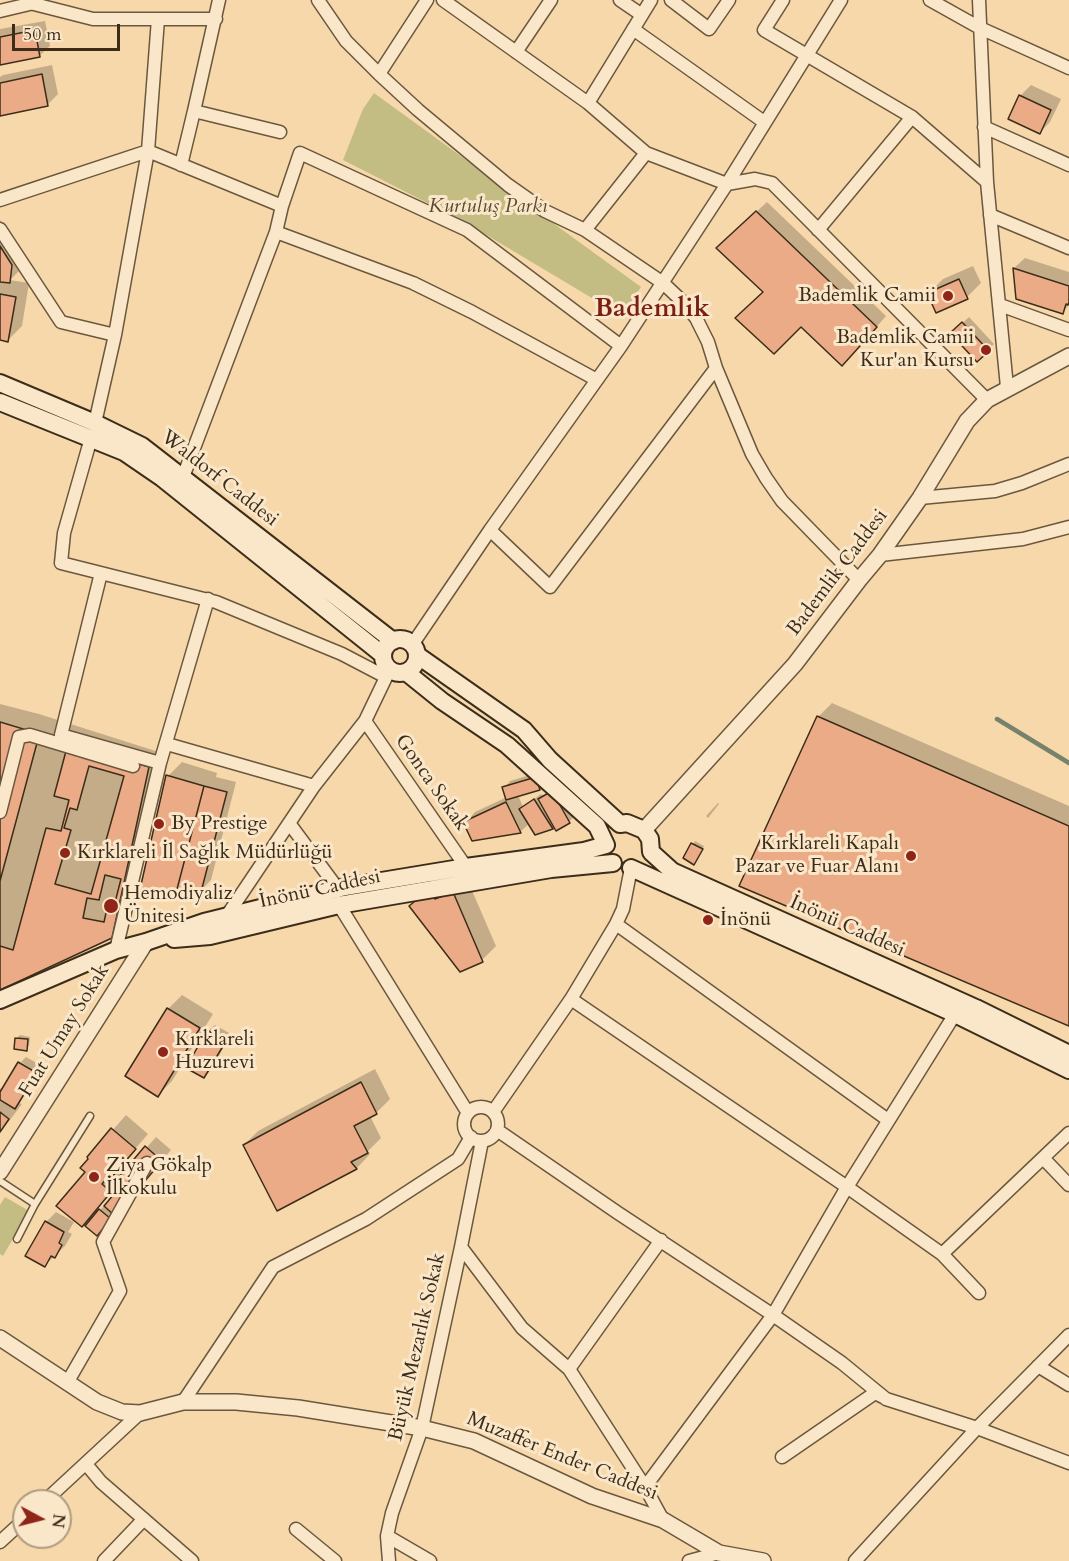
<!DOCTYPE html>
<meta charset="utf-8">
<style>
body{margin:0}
#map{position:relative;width:1069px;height:1561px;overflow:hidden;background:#f7d8aa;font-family:Cardo,serif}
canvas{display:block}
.north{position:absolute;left:12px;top:1489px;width:60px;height:60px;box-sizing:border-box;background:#fae6c8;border:2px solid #ae9c82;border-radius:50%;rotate:97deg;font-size:16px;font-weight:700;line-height:24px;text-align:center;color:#3b2d1a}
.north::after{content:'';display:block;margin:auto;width:21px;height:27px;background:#8f2418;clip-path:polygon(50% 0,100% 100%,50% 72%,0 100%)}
.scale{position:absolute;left:12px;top:24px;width:108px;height:27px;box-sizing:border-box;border:3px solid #3b2d1a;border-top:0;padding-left:8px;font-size:18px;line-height:21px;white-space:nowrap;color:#3b2d1a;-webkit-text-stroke:4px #fae6c8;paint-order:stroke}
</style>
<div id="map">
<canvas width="1069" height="1561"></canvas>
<div class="north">N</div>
<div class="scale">50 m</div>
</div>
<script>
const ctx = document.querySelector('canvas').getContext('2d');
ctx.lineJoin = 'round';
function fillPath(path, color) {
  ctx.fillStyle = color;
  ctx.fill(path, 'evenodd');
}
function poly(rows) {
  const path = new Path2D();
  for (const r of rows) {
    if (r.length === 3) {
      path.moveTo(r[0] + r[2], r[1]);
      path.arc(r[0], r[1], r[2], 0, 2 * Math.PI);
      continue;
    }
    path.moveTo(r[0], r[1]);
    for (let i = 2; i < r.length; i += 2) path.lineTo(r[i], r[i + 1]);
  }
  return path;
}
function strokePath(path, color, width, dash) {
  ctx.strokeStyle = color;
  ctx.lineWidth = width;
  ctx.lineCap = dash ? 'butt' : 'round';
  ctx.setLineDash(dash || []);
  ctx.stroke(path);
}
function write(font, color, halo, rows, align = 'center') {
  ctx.font = font + ' Cardo,serif';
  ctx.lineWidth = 6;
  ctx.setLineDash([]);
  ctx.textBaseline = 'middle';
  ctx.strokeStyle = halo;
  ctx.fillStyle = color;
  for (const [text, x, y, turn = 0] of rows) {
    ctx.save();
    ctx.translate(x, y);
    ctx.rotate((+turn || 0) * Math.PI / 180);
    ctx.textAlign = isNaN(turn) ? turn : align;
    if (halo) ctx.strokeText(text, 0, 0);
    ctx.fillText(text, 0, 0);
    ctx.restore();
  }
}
fillPath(poly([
 [374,93,641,287,622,316,463,221,343,160,363,109],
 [5,1197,29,1211,3,1256,0,1254,0,1205]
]), '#c3bd84');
fillPath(poly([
 [45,21,50,46,39,56,0,64,0,29],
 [52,65,58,94,47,105,0,114,0,77,3,75],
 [1031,85,1061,99,1050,122,1040,132,1010,118,1020,96],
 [767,202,886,316,853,354,765,291,728,238],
 [0,220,22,254,19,271,10,280,29,283,22,326,8,340,0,339],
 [1025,258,1069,272,1069,305,1062,312,1017,297,1014,268],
 [973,266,981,283,967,297,929,293,943,279],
 [969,317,994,344,977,360,952,333],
 [832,703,1069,806,1069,1024,818,717],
 [0,704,39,714,162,753,125,923,111,937,0,989],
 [182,762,217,773,216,777,236,782,211,880,200,891,168,776],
 [543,771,546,782,539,789,518,795,523,807,541,794,543,796,559,786,575,815,569,822,536,833,530,823,520,832,473,839,465,823,475,812,507,797,504,788,510,781],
 [718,803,719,804,708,818,706,816],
 [695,841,704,846,697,860,685,858],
 [467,879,496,946,482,960,411,906],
 [182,995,213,1014,172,1081,158,1095,127,1076,168,1009],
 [215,1025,231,1034,211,1070,204,1077,208,1031],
 [20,1035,30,1037,29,1046,26,1049,17,1038],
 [26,1057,42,1066,38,1073,21,1062],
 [19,1064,37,1075,19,1103,22,1104,0,1133,0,1088,3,1090],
 [375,1069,390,1099,376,1113,370,1116,381,1138,368,1151,370,1154,357,1168,278,1209,244,1145,258,1131],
 [126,1115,148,1134,116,1171,122,1176,156,1137,171,1150,103,1228,100,1210,121,1188,118,1185,82,1225,87,1172,90,1159,89,1157],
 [56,1212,74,1222,68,1232,72,1234,65,1246,45,1265,46,1222]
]), '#0003');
strokePath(poly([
 [997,719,1069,763]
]), '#76826c', 4.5);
const building = poly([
 [35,30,40,57,0,65,0,37,35,30],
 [42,74,48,106,0,116,0,83,42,74],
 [1019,95,1051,110,1040,134,1008,119,1019,95],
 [756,211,877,327,842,366,801,327,774,354,735,318,763,292,716,248,756,211],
 [0,246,12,265,10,283,0,282,0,246],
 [1013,268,1069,286,1069,302,1068,305,1066,304,1063,314,1016,299,1013,268],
 [959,279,968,299,936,313,927,293,959,279],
 [0,294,16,297,8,342,0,340,0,294],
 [962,322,989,351,977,362,950,333,962,322],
 [817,716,1069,826,1069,1026,739,886,817,716],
 [0,722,149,767,112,938,0,990,0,722],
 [37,743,66,751,54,796,69,800,61,831,46,828,13,950,0,946,0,881,37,743],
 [89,766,124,776,91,894,55,884,71,830,64,828,70,808,77,810,89,766],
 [166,775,204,786,176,893,138,898,166,775],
 [536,777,540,790,506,800,502,787,536,777],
 [204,786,227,792,201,892,176,893,204,786],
 [552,791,570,823,556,831,538,799,552,791],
 [534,799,553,829,535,835,519,809,534,799],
 [506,802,521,833,472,841,463,822,506,802],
 [691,843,703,849,694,865,683,858,691,843],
 [105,875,121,879,112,914,106,913,104,922,83,918,87,898,99,900,105,875],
 [453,892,483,962,460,972,409,906,425,893,432,895,435,899,453,892],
 [167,1008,200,1028,158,1097,125,1076,167,1008],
 [207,1030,226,1041,204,1078,186,1068,207,1030],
 [15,1038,28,1039,27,1051,14,1049,15,1038],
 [18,1062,37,1073,15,1109,0,1100,0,1092,18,1062],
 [361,1082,377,1114,354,1126,368,1153,351,1162,357,1169,277,1211,243,1145,361,1082],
 [0,1112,9,1119,0,1132,0,1112],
 [111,1128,136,1149,111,1178,109,1176,102,1184,111,1192,82,1227,56,1206,85,1172,80,1168,88,1159,87,1157,111,1128],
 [145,1146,162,1161,115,1216,104,1206,119,1188,114,1183,145,1146],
 [99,1209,111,1219,97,1236,85,1226,99,1209],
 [45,1221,64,1232,59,1243,62,1245,55,1258,51,1256,45,1267,25,1256,45,1221]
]);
fillPath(building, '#ecab87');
strokePath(building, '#3b2d1a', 1.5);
const service = poly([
 [0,1181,35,1204],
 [17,1239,35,1204,90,1116]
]);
const minor = poly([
 [219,0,194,111,280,132],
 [318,0,346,41,379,74,418,110,508,185,545,211,585,230,663,283,682,301,696,318,708,342,716,368,752,454,766,478,782,501,859,580],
 [443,0,588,103,646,153,727,184],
 [620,0,642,15],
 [671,0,709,29,729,0],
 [783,0,764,30,912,117,987,182],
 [930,0,980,28,1069,68],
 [979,0,987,182,1007,387],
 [30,3,93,19,216,19],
 [0,11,38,2],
 [633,29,764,122],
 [516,52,551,0],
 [379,74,427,0],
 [588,103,651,0],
 [984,127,1069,165],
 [181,165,194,111],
 [727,184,755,179,772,183,987,400],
 [0,200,148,151,282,206],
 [990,215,1069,248],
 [0,229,61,322,115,335],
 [585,230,646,153],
 [818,230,912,117],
 [276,232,413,283,472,312,597,380],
 [1000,305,1069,330],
 [95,423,115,335,148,151,158,19],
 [91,438,64,533,61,563,216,602,342,654,386,677],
 [183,477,276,232,282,206,300,153,467,230,621,346],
 [920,498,995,491,1022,483,1069,464],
 [490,530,550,587,716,368],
 [880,555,1023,539,1069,527],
 [101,573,61,735,160,763],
 [412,645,490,530,621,346,727,184,841,0],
 [365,721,466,867],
 [167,744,314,786],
 [0,812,19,737,30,735,133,766],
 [289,823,338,889],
 [339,905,468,1113],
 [226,917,314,786,365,721,389,671],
 [616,924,888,1120],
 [116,950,160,763,208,599],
 [571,999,847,1187,942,1254,979,1293],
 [481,1124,17],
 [493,1112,571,999,616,924,623,909,631,868],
 [497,1130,618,1213,773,1315,842,1363,886,1399,977,1428,1069,1463],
 [1044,1159,1069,1185],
 [461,1247,522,1328,569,1369,645,1487,663,1520],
 [942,1254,1069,1133],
 [1038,1366,1069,1385],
 [569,1369,661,1240],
 [67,1383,120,1291,103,1242,147,1163],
 [183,1402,273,1267,366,1219,458,1159,471,1137],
 [782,1457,875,1393,883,1397],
 [86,1464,101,1482,192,1561],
 [645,1487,773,1315,847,1187,955,1014],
 [45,1501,140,1413],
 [296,1529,335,1561],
 [387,1536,430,1561],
 [0,1542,24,1520],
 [104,1561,144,1519],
 [389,1561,387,1536,392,1513,422,1428,461,1247,482,1141],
 [689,1561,719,1553],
 [855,1561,977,1428,1069,1335]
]);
const tertiary = poly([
 [644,830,795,664,859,580,880,555,920,498,967,421,987,400,1069,356],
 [0,1172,146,942],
 [0,1338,97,1402,122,1412,140,1413,183,1402,236,1402,298,1408,422,1428,474,1441,592,1496,663,1520,719,1553,763,1561]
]);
const secondary = poly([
 [0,383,95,423,142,446,393,641],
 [0,402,124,452,162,478,383,655],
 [400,656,17],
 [417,655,524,730,550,760,620,824,627,823,644,830,650,839,651,852,672,871,976,1008,1069,1054],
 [406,672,442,701,507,745,597,826,606,845],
 [631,868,955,1014,1069,1070],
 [174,939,210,936,339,905,551,869,613,863],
 [0,1000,116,950,146,942,204,922,345,887,466,867,584,851,606,845]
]);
strokePath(service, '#6a583e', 9);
strokePath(minor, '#6a583e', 15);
strokePath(tertiary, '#6a583e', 18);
strokePath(secondary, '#3b2d1a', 20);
strokePath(service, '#fae6c8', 6);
strokePath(minor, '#fae6c8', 12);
strokePath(tertiary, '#fae6c8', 15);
strokePath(secondary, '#fae6c8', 16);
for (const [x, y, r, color] of [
 [948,296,6,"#8f2418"],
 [986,350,6,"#8f2418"],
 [159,824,6,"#8f2418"],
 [65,853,6,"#8f2418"],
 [911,856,6,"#8f2418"],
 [111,906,8,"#8f2418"],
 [708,920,6,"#8f2418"],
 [163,1052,6,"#8f2418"],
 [94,1177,6,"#8f2418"]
]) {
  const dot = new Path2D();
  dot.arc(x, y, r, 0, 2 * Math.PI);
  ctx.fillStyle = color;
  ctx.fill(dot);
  strokePath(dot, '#fae6c8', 2);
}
write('italic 20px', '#564a2f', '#fae6c8', [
 ["Kurtuluş Parkı",488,207]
]);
write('20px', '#3b2d1a', '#fae6c8', [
 ["Bademlik Camii",936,296,"right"],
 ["Bademlik Camii",974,338,"right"],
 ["Kur'an Kursu",974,361,"right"],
 ["By Prestige",171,824],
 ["Kırklareli Kapalı",899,844,"right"],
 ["Pazar ve Fuar Alanı",899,867,"right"],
 ["Kırklareli İl Sağlık Müdürlüğü",77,853],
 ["Hemodiyaliz",124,894],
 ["Ünitesi",124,917],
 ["İnönü",720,920],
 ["Kırklareli",175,1040],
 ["Huzurevi",175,1063],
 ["Ziya Gökalp",106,1166],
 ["İlkokulu",106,1189]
], 'left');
write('20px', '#3b2d1a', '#fae6c8', [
 ["Waldorf Caddesi",219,479,38],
 ["Bademlik Caddesi",838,573,-53],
 ["Gonca Sokak",431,783,55],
 ["İnönü Caddesi",320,890,-12],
 ["İnönü Caddesi",847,927,24],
 ["Fuat Umay Sokak",65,1031,-58],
 ["Büyük Mezarlık Sokak",418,1347,-77],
 ["Muzaffer Ender Caddesi",562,1457,22]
]);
write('bold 26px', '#7a1f14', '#fae6c8', [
 ["Bademlik",652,310]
]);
</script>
